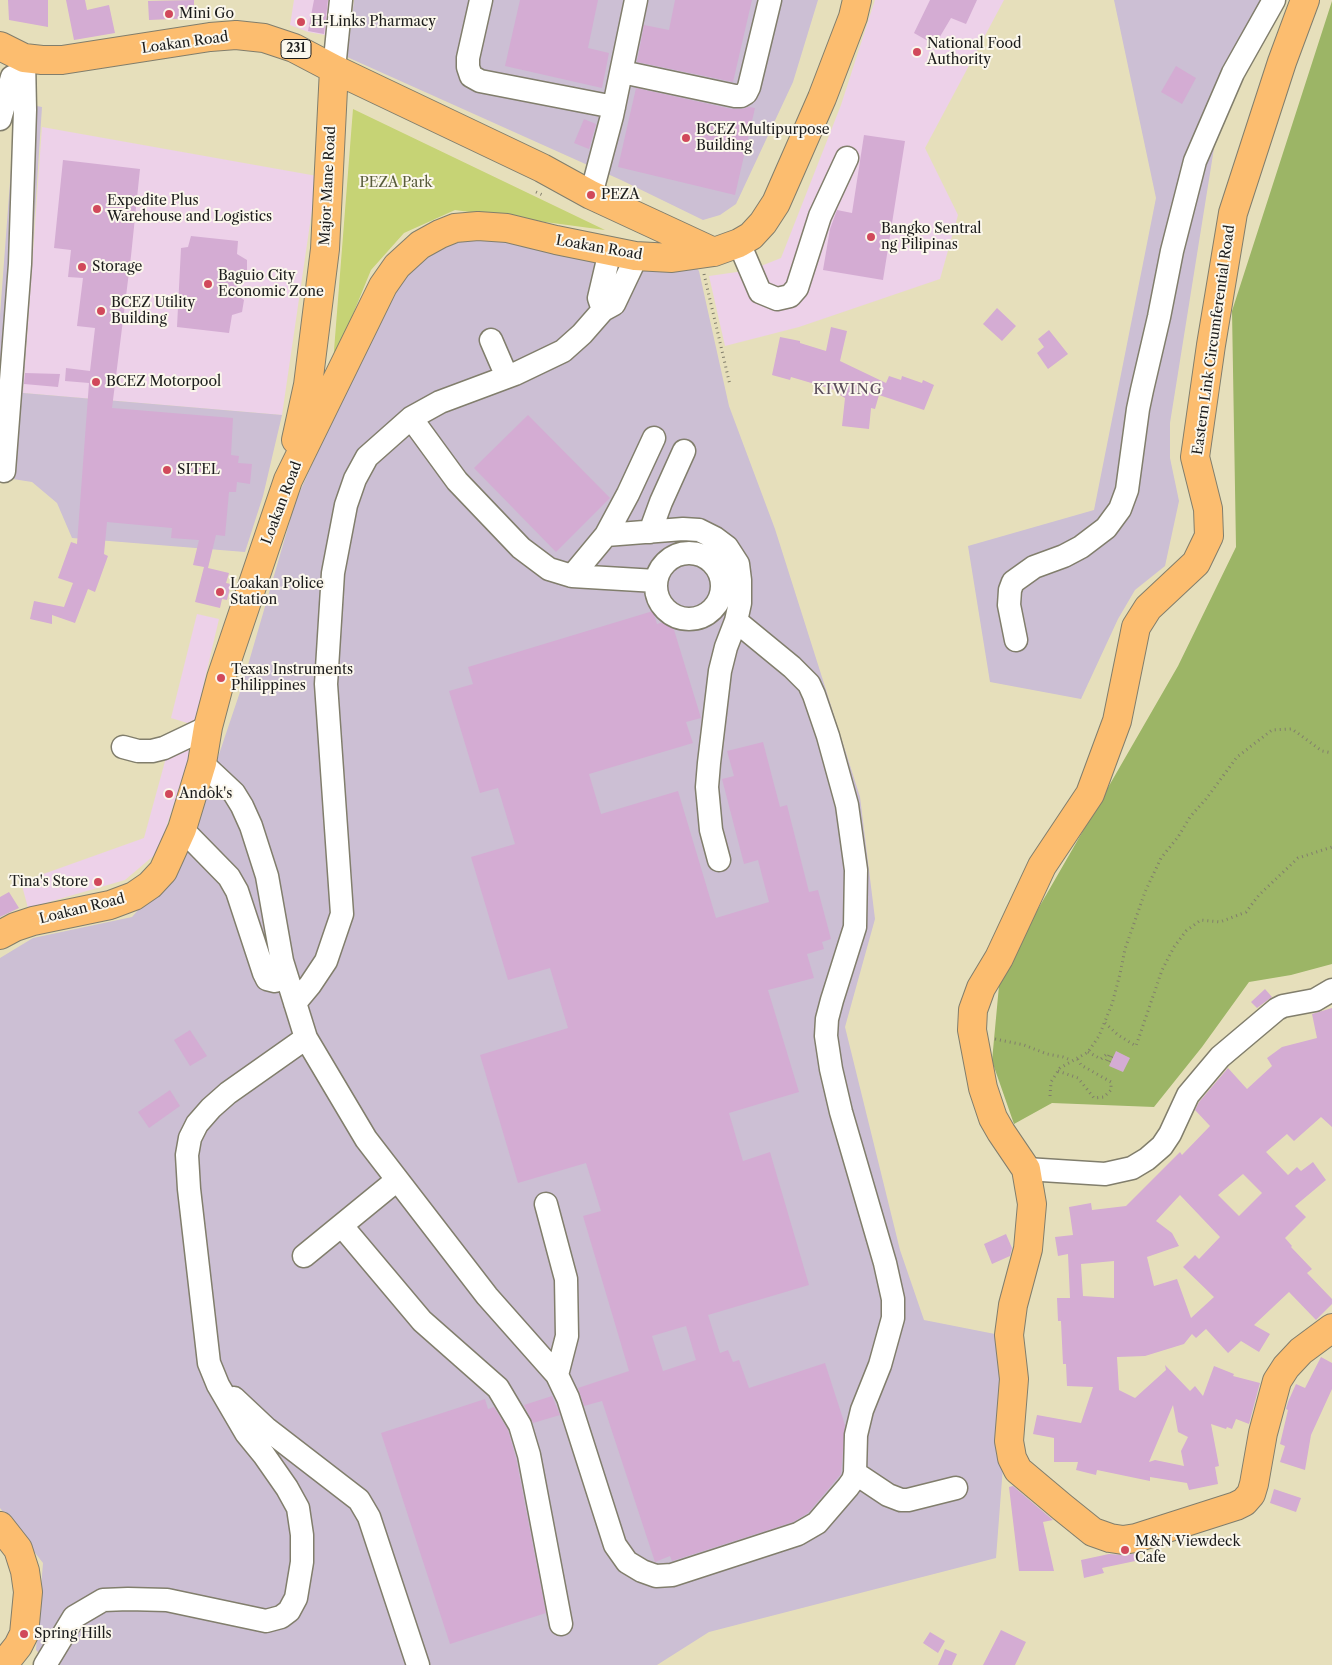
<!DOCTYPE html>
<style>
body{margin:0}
canvas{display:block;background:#e6dfbb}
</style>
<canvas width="1332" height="1665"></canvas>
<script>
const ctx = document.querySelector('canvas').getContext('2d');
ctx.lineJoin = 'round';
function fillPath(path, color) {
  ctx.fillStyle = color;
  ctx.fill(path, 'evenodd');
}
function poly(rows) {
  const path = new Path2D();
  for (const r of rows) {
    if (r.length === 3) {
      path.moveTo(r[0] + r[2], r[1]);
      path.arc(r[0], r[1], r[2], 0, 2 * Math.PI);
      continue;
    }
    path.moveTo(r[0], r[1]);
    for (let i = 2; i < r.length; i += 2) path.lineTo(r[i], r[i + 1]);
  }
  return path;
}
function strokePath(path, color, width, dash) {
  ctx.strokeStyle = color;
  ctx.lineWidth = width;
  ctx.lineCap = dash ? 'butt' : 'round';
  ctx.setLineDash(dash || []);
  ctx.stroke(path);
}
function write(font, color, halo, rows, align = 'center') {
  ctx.font = font + ' "Libre Caslon Text",serif';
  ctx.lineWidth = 4;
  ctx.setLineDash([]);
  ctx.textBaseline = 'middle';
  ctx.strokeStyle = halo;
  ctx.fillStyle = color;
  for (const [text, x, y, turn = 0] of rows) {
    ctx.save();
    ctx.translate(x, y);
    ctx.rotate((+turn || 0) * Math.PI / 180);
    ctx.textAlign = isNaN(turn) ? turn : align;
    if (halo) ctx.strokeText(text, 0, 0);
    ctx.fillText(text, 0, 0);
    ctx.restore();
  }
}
fillPath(poly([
 [294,0,331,0,325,35,308,32,290,25],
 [875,0,1004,0,925,148,958,215,940,279,799,327,725,346,709,276,751,270,781,258,841,105],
 [42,127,317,176,282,415,23,393],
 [197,614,219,619,194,725,171,718],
 [193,746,158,852,125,880,28,908,21,882,144,838,167,754]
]), '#edd1e9');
fillPath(poly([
 [354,0,818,0,793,82,736,204,720,215,703,220,621,180,347,57],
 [1114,0,1278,0,1215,142,1170,423,1170,458,1179,501,1165,566,1135,590,1118,619,1081,699,990,682,968,546,1094,510,1156,198],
 [16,102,42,107,23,393,282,415,263,496,245,552,72,538,57,503,32,482,0,477,0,315],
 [505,236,692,263,699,271,729,406,775,529,860,797,875,919,845,1027,900,1250,924,1320,1000,1335,1008,1401,996,1558,709,1632,657,1665,51,1665,36,1650,43,1563,0,1508,0,958,33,938,132,917,184,858,241,689,296,500,374,328,417,258,455,238]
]), '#ccbfd4');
fillPath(poly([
 [353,109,605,230,455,210,404,233,371,270,333,363]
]), '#c6d375');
fillPath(poly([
 [1332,1,1332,964,1291,975,1249,982,1202,1047,1154,1107,1052,1103,1014,1124,992,1061,1000,975,1178,666,1236,547,1232,311]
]), '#9cb566');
fillPath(poly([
 [8,0,48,0,48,27,9,20],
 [66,0,85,0,87,10,109,5,115,33,74,40],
 [194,0,194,18,149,20,148,1],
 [314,0,328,0,324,34,308,31],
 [520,0,598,0,588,48,609,53,602,88,505,66],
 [675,0,752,0,733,82,637,62,644,25,669,30],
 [930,0,977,0,966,24,951,18,935,45,914,33],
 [1176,66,1196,78,1182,104,1161,92],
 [636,88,732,109,742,109,749,107,755,108,735,195,618,167],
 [584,119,596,124,589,149,574,143],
 [864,135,905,141,883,280,823,270,830,229,837,210,852,213],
 [63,160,140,169,131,256,112,408,233,418,231,455,239,456,238,463,252,464,250,484,237,482,236,492,229,492,225,536,216,535,208,568,229,573,226,583,231,584,227,600,222,599,220,608,195,602,204,567,193,565,199,540,171,538,172,528,107,522,104,554,108,556,95,592,88,589,75,623,52,615,52,624,30,619,34,601,64,607,73,583,58,578,71,542,77,544,89,383,65,381,66,368,90,371,95,328,77,326,83,278,68,277,71,250,54,248],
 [191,236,238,241,237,254,247,260,247,270,236,273,237,295,244,300,242,312,232,315,229,333,177,327,181,248,188,247],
 [997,308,1016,326,1002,341,983,324],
 [831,327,847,331,840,361,886,383,889,376,901,380,902,376,922,383,923,380,934,385,924,410,879,395,875,409,871,408,869,429,842,426,845,398,840,395,842,392,791,377,790,380,772,375,780,337,800,341,800,343,826,351],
 [1049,330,1068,354,1048,369,1037,353,1044,347,1038,339],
 [25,373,60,374,58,387,24,384],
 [528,415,610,498,556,552,474,468],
 [653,611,657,624,671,620,701,718,686,722,693,743,589,774,601,814,678,791,716,918,769,902,758,860,744,864,722,779,734,776,727,751,763,742,780,807,787,805,809,892,818,890,831,939,822,942,824,949,807,954,814,978,768,990,799,1092,729,1113,743,1161,770,1152,809,1285,708,1315,720,1353,728,1350,733,1362,739,1360,749,1388,825,1363,845,1425,841,1474,808,1513,793,1522,672,1561,670,1556,655,1562,602,1401,584,1406,578,1388,629,1371,583,1216,601,1211,586,1163,518,1183,480,1055,568,1028,550,968,508,980,471,857,515,844,498,788,480,793,449,691,473,684,468,667],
 [686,1326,696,1360,663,1371,652,1336],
 [9,892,19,908,0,917,0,897],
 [1265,989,1272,997,1257,1008,1251,1002],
 [1332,1008,1332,1127,1321,1117,1294,1141,1287,1134,1266,1152,1288,1175,1297,1167,1301,1171,1313,1162,1326,1180,1295,1206,1306,1217,1285,1238,1292,1246,1291,1247,1312,1269,1307,1273,1332,1299,1332,1304,1316,1320,1289,1292,1254,1325,1270,1334,1259,1352,1241,1341,1228,1353,1206,1329,1196,1338,1192,1334,1184,1344,1145,1356,1117,1357,1119,1390,1135,1398,1166,1370,1165,1365,1190,1391,1195,1386,1203,1396,1214,1366,1234,1374,1233,1376,1260,1383,1249,1424,1236,1419,1232,1429,1227,1427,1226,1429,1211,1424,1219,1466,1215,1467,1218,1484,1189,1490,1187,1483,1150,1477,1150,1481,1097,1470,1096,1475,1076,1470,1078,1462,1054,1462,1054,1438,1033,1434,1037,1415,1081,1423,1093,1387,1067,1386,1066,1364,1063,1364,1061,1321,1058,1321,1057,1298,1070,1298,1068,1254,1058,1256,1055,1237,1073,1235,1069,1207,1091,1203,1092,1210,1126,1206,1180,1152,1182,1155,1210,1126,1195,1110,1199,1102,1228,1068,1247,1089,1272,1066,1267,1058,1282,1047,1317,1038,1312,1014],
 [1243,1174,1262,1193,1239,1216,1218,1195],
 [1180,1195,1220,1237,1199,1259,1195,1255,1183,1267,1214,1297,1191,1318,1177,1279,1154,1286,1147,1257,1179,1246,1172,1233,1156,1221],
 [1114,1261,1114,1298,1083,1296,1081,1264],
 [1173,1405,1178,1432,1188,1437,1181,1451,1184,1466,1155,1460,1149,1462],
 [190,1030,207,1056,190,1066,174,1040],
 [1116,1051,1130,1058,1123,1072,1109,1066],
 [170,1090,180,1106,149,1128,138,1112],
 [1006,1234,1012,1248,1010,1256,992,1264,984,1244],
 [1321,1357,1332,1363,1332,1389,1311,1435,1305,1470,1280,1462,1285,1446,1280,1444,1288,1410,1286,1409,1288,1402,1296,1384,1305,1388],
 [552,1396,560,1415,533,1423,524,1405],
 [485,1399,488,1409,494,1407,508,1430,516,1458,546,1613,450,1644,381,1433],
 [1013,1486,1053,1520,1043,1522,1054,1571,1019,1571,1009,1487],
 [1274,1489,1301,1498,1296,1512,1270,1503],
 [1139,1553,1140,1560,1102,1568,1104,1573,1084,1578,1081,1560,1109,1554,1125,1555],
 [1001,1630,1026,1642,1015,1665,983,1665],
 [930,1632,945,1641,938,1653,923,1643],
 [945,1649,957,1654,952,1665,938,1665]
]), '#d4acd3');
const minor = poly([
 [481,0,468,58,468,67,471,76,480,81,614,107],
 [334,69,341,0],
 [622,72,735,96,741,96,746,93,749,87,770,0],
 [0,119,12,77],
 [591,195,612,116,636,0],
 [739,243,760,292,777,299,790,296,797,288,820,216,847,158],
 [603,310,599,298,610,251],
 [491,340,507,377],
 [411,418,457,481,521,548,549,569,572,576,656,581],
 [4,471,20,264,25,110,24,58],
 [650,532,661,502,684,451],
 [606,535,683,529,699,530,715,538,727,547,738,564,740,580,740,603,736,621,726,647,720,671,709,763,707,787,711,830,719,860],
 [689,586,33],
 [572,576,606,535,628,494,654,438],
 [1016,640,1009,605,1010,590,1013,582,1034,567,1064,556,1081,547,1106,528,1120,509,1127,490,1138,409,1142,390,1159,317,1172,251,1195,161,1233,73,1274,0],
 [123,747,138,751,152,751,164,748,208,727],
 [202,763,234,793,242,806,251,826,267,876,282,961,306,1038,366,1139,487,1296,557,1375,568,1398,615,1545,627,1562,642,1571,656,1576,672,1575,798,1534,817,1523,848,1487,853,1480,855,1473,856,1435,862,1410,880,1365,893,1318,893,1299,885,1263,841,1112,831,1069,826,1036,827,1019,832,1000,855,927,856,870,847,805,828,736,814,695,809,684,792,667,736,621],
 [182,829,229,877,237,891,264,973,267,979,275,981,286,978],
 [295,1003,310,985,326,961,342,914,326,684,333,573,346,505,355,479,367,457,411,418,440,402,515,374,563,351,582,334,603,310,614,304,633,264,635,256],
 [1026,1169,1105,1174,1132,1168,1147,1159,1162,1146,1170,1134,1188,1095,1220,1057,1277,1009,1283,1006,1315,1000,1332,990],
 [546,1204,566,1279,567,1336,557,1375],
 [342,1226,422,1321,498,1388,520,1425,529,1455,561,1624],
 [304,1256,397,1180],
 [234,1398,267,1429,359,1500,369,1517,418,1665],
 [855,1473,888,1495,901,1500,908,1500,956,1488],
 [45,1665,74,1617,103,1600,128,1599,167,1600,266,1621,281,1617,289,1611,296,1598,302,1562,302,1535,298,1508,287,1488,264,1455,246,1433,218,1385,209,1363,189,1189,187,1155,190,1138,197,1124,211,1108,228,1093,306,1038]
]);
const major = poly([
 [1305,0,1282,62,1233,213,1211,345,1195,457,1208,509,1209,536,1196,563,1148,608,1136,627,1117,721,1090,794,1042,866,999,958,981,988,973,1010,972,1030,983,1088,993,1118,1001,1132,1026,1169,1032,1204,1028,1249,1013,1305,1009,1335,1014,1379,1009,1441,1011,1452,1012,1458,1018,1470,1062,1507,1093,1532,1110,1538,1123,1540,1136,1538,1236,1506,1244,1502,1251,1494,1254,1484,1263,1433,1277,1381,1286,1367,1301,1351,1332,1328],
 [0,46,24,58,42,60,62,60,210,37,236,35,264,38,294,48,334,69,542,168,591,195,714,252],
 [296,440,308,385,325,249,334,69],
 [0,935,15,927,33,921,110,905,134,896,150,885,163,871,182,829,202,763,208,727,221,678,288,480,383,286,397,266,420,245,440,234,455,228,478,226,507,228,556,240,635,256,672,258,714,252,739,243,751,236,763,223,776,203,822,98,853,17,857,0],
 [0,1526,18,1549,25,1571,28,1592,24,1634,18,1646,3,1665]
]);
strokePath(minor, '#817e6c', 25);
strokePath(major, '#817e6c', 30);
strokePath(poly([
 [536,192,545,196],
 [704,274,730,385],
 [1105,1023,1118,1035,1136,1046,1162,970,1174,947,1186,931,1201,920,1220,922,1246,912,1259,895,1298,858,1332,847],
 [995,1039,1024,1045,1047,1054,1063,1057,1071,1060],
 [1088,1052,1101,1059,1107,1054,1109,1055,1106,1061,1109,1062,1112,1056,1113,1056],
 [1058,1071,1078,1078,1094,1098,1104,1097,1111,1090,1111,1082,1081,1065,1077,1058],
 [1050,1096,1051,1082,1060,1068,1088,1052,1099,1036,1112,1004,1120,974,1125,949,1145,892,1161,858,1178,837,1190,817,1206,799,1237,757,1272,730,1292,729,1322,751,1332,753]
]), '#817e6c', 3, [1, 4]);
strokePath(minor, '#fff', 22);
strokePath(major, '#fcbd6f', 28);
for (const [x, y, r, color] of [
 [169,14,5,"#d1495b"],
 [301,22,5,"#d1495b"],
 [917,52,5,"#d1495b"],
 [686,138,5,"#d1495b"],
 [591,195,5,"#d1495b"],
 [97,209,5,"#d1495b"],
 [871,237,5,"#d1495b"],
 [82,267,5,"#d1495b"],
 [208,284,5,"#d1495b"],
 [101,311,5,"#d1495b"],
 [96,382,5,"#d1495b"],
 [167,470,5,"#d1495b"],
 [220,592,5,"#d1495b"],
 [221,678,5,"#d1495b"],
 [169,794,5,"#d1495b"],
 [98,882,5,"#d1495b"],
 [1125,1550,5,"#d1495b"],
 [24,1634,5,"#d1495b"]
]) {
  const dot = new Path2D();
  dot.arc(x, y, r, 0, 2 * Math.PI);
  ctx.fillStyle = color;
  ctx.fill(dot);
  strokePath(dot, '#fbf7ec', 2);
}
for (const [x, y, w] of [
 [296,49,30]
]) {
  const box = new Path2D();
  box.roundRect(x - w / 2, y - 9.5, w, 19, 4);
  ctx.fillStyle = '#fbf7ec';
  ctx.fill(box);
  strokePath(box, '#1c1c1c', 1);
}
write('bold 12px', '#1c1c1c', null, [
 ["231",296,49]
]);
write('14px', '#1c1c1c', '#fbf7ec', [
 ["Mini Go",179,14],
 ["H-Links Pharmacy",311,22],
 ["National Food",927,44],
 ["Authority",927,60],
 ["BCEZ Multipurpose",696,130],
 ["Building",696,146],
 ["PEZA",601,195],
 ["Expedite Plus",107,201],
 ["Warehouse and Logistics",107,217],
 ["Bangko Sentral",881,229],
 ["ng Pilipinas",881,245],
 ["Storage",92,267],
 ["Baguio City",218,276],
 ["Economic Zone",218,292],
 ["BCEZ Utility",111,303],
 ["Building",111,319],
 ["BCEZ Motorpool",106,382],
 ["SITEL",177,470],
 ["Loakan Police",230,584],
 ["Station",230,600],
 ["Texas Instruments",231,670],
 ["Philippines",231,686],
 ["Andok's",179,794],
 ["Tina's Store",88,882,"right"],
 ["M&N Viewdeck",1135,1542],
 ["Cafe",1135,1558],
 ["Spring Hills",34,1634]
], 'left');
write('14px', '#1c1c1c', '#fbf7ec', [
 ["Loakan Road",185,43,-8],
 ["Major Mane Road",328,186,-87],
 ["Loakan Road",599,248,10],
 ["Eastern Link Circumferential Road",1214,340,-82],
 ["Loakan Road",282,503,-69],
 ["Loakan Road",82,909,-14]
]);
write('14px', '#585c3b', '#fbf7ec', [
 ["PEZA Park",396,183]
]);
ctx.letterSpacing = '1px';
write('15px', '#5c4e5c', '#fbf7ec', [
 ["KIWING",848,390]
]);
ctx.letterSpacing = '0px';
</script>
